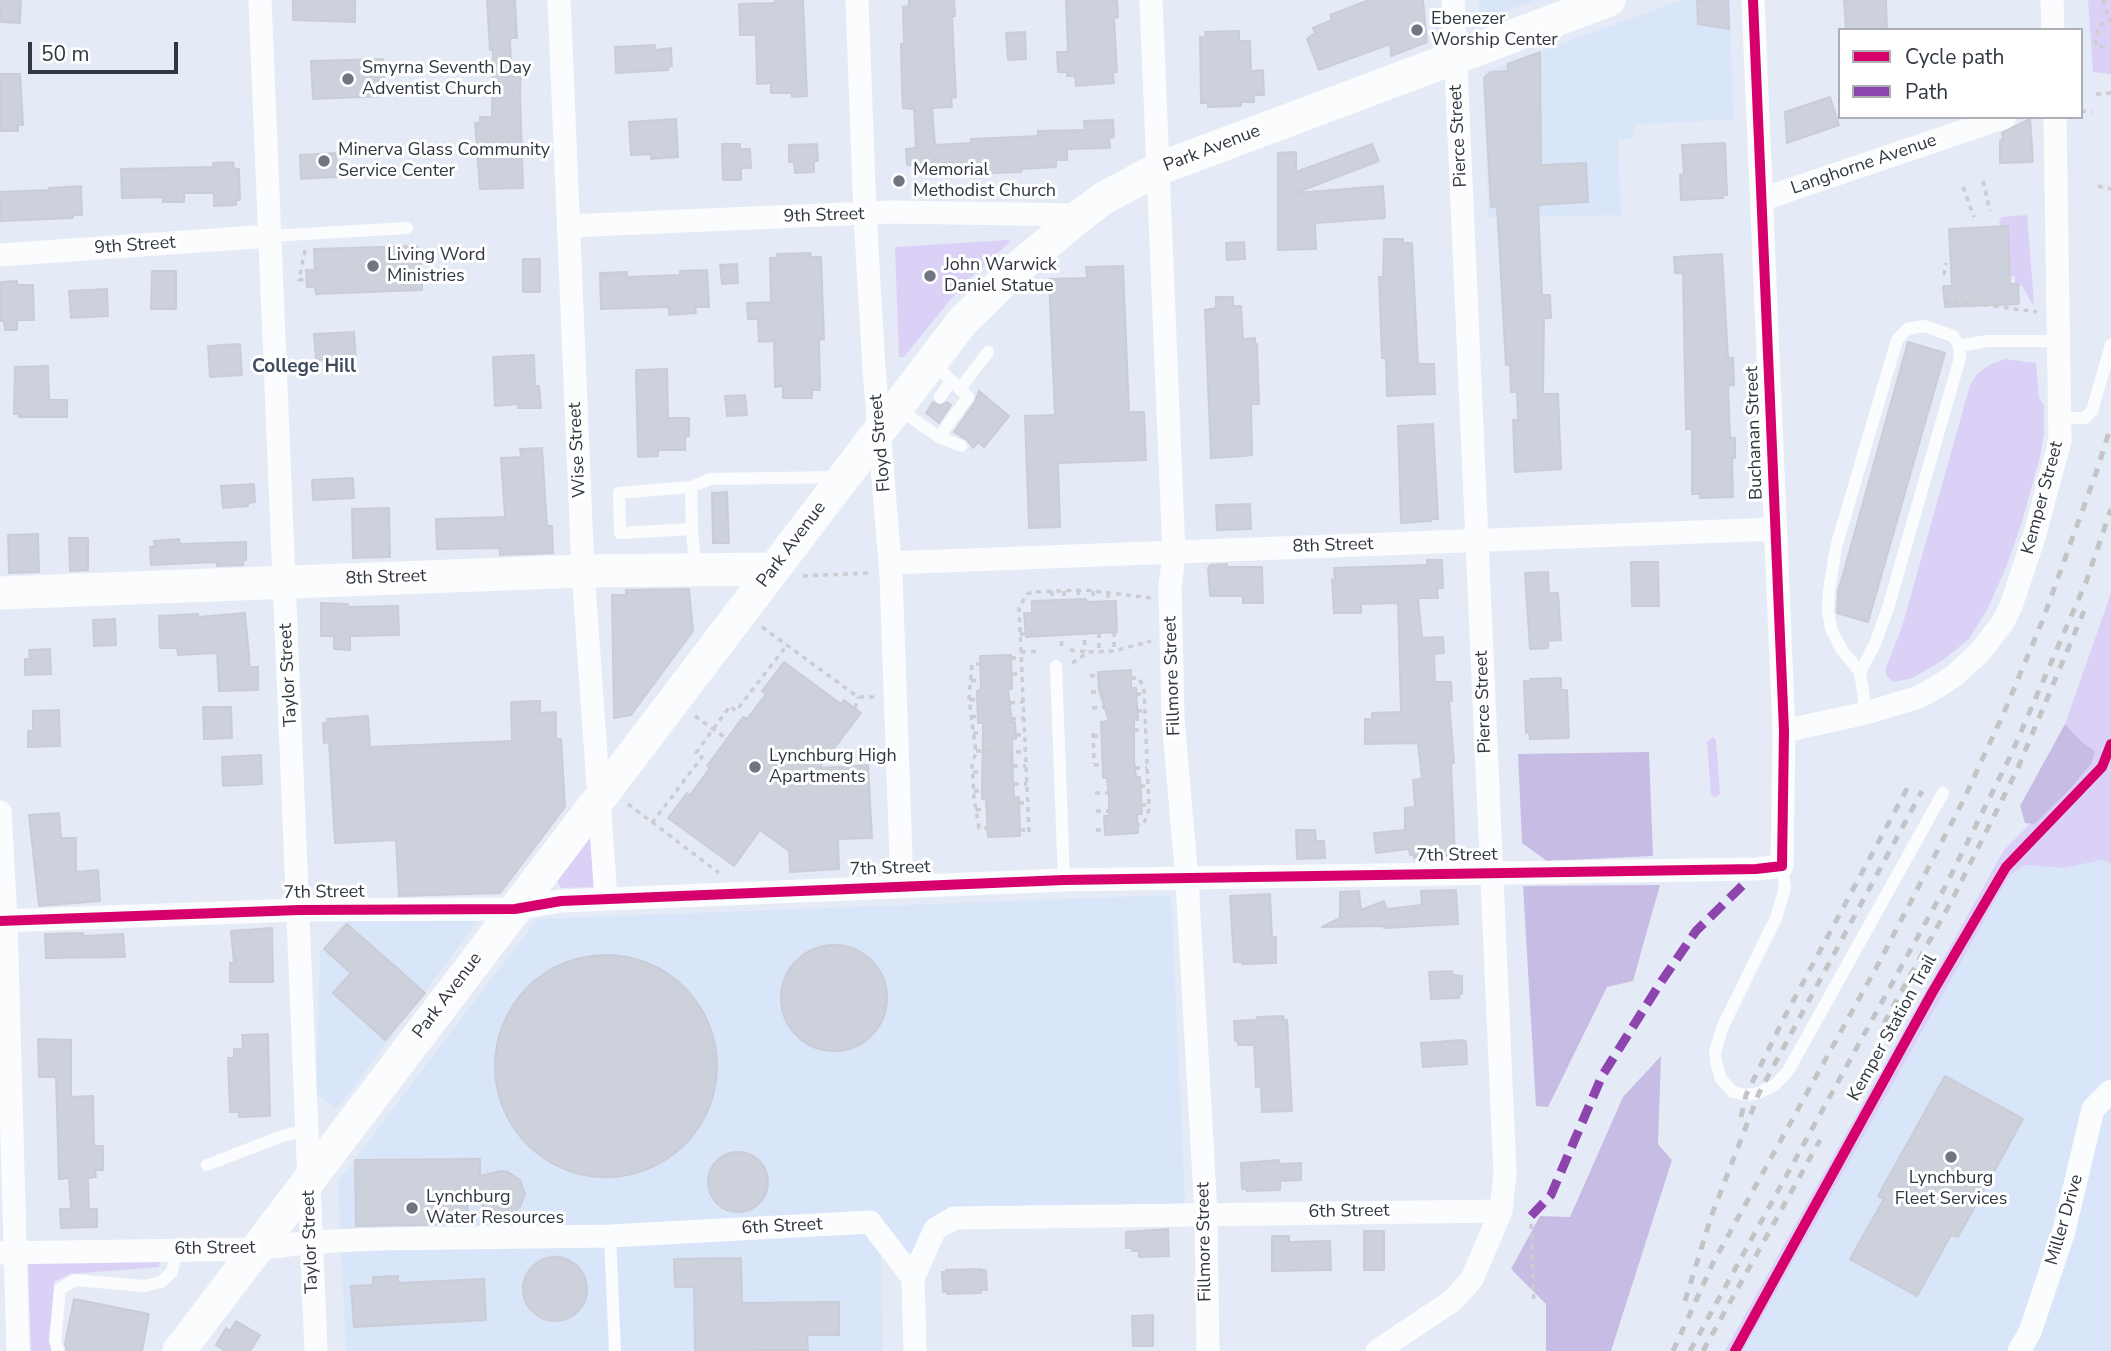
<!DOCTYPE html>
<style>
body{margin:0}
#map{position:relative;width:2111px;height:1351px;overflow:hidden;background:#e5ebf6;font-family:"Nunito Sans",sans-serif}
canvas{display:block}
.legend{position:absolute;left:1838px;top:28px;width:245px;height:91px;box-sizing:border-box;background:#fff;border:2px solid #acafb3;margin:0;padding:9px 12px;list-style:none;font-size:21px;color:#303740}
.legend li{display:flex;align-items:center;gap:14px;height:35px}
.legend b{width:35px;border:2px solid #acafb3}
.scale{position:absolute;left:28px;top:42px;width:150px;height:32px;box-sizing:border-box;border:4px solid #303740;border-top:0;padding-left:9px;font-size:21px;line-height:24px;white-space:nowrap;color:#303740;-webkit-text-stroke:5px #fff;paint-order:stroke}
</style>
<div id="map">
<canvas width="2111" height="1351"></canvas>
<ul class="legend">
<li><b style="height:9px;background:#d6006c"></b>Cycle path</li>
<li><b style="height:9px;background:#8e44ad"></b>Path</li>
</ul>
<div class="scale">50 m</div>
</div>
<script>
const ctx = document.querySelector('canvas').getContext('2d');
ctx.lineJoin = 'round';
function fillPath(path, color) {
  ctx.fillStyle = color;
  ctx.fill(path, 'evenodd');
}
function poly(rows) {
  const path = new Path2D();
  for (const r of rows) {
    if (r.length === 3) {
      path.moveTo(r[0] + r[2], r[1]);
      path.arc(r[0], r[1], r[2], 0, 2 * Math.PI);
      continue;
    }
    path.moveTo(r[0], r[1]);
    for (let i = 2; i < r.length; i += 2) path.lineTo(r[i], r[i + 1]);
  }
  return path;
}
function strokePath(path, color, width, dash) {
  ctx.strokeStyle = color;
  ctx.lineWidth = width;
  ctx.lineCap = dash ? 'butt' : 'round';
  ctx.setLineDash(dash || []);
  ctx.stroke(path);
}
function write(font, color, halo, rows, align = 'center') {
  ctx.font = font + ' "Nunito Sans",sans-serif';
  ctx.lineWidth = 6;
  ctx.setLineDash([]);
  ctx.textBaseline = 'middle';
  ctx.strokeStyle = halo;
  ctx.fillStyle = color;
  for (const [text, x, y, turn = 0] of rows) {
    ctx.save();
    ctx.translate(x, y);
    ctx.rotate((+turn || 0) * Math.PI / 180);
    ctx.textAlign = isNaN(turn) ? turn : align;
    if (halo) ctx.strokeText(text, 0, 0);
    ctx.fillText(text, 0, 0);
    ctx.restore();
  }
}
fillPath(poly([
 [1479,0,1535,0,1480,21],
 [1682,0,1730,0,1733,119,1634,125,1633,138,1618,140,1621,215,1488,217,1484,72],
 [2102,860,2111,864,2111,1351,1743,1351,2009,876,2025,865,2064,868],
 [1171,895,1185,1203,948,1213,912,1252,881,1257,883,1351,346,1351,338,1181,537,919],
 [347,919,478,921,337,1109,316,1094,320,951]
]), '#d9e5f8');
fillPath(poly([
 [2088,0,2111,0,2111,74,2093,72],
 [2027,215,2034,302,2032,304,2023,287,2015,283,2015,277,2010,276,2008,226,2000,226,1999,221,2002,217],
 [1008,240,1010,242,969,279,951,299,904,357,899,357,895,247],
 [2005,359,2036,363,2039,398,2044,405,2044,434,2040,457,2021,525,2005,570,1988,608,1969,639,1943,660,1913,678,1894,682,1887,677,1885,670,1902,627,1970,385,1977,374,1989,365],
 [2111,593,2111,864,2102,860,2064,868,2025,865,2009,876,1743,1351,1725,1351,2004,850,2053,801,2083,744,2065,724],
 [1713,737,1716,740,1720,794,1714,798,1711,794,1707,742],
 [590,836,596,887,561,888,557,881],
 [161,1260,159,1267,70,1274,54,1282,52,1351,31,1351,28,1262]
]), '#dbd1f6');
fillPath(poly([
 [2065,724,2083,743,2095,751,2091,764,2069,790,2035,824,2025,823,2020,806],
 [1649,752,1653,856,1547,861,1522,843,1518,754],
 [1660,885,1633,981,1607,987,1548,1107,1536,1106,1523,886],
 [1661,1056,1658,1144,1672,1160,1611,1351,1546,1351,1546,1304,1511,1269,1540,1216,1570,1217,1623,1097]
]), '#c7bce3');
const building = poly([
 [0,0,21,0,20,23,0,22,0,0],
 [293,0,355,0,355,22,293,20,293,0],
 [487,0,515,0,517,38,510,38,511,68,521,68,520,93,523,188,480,189,475,123,480,123,480,117,492,117,493,50,490,50,487,0],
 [775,0,803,0,807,96,792,97,792,93,771,93,771,83,757,84,756,35,740,35,739,4,775,3,775,0],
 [909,0,954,0,955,16,952,16,956,97,951,98,952,107,932,108,935,145,971,143,971,139,1038,136,1038,131,1085,130,1084,121,1113,120,1114,137,1109,138,1110,148,1067,149,1067,160,1056,160,1056,167,1021,169,1021,172,973,174,972,163,961,164,961,162,907,165,906,149,916,148,914,109,903,108,902,89,901,44,904,44,903,7,909,6,909,0],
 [1066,0,1117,0,1118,17,1114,18,1117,72,1113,72,1114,83,1076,86,1075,76,1067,76,1067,72,1058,72,1057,52,1068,52,1066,0],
 [1369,0,1423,0,1427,42,1391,56,1390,44,1319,70,1307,39,1315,33,1313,28,1332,20,1330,15,1369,0],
 [1697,0,1728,0,1729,29,1698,24,1697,0],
 [1844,0,1886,0,1887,29,1846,30,1844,0],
 [1239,31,1239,41,1250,41,1251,71,1263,70,1264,95,1254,95,1254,102,1241,102,1241,106,1208,107,1208,103,1201,103,1200,37,1206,38,1205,32,1239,31],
 [1025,32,1026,59,1008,60,1006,33,1025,32],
 [655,45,655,50,671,48,672,66,668,67,668,70,616,73,615,47,655,45],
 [1540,52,1541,165,1586,163,1588,202,1538,205,1542,295,1550,295,1551,318,1544,318,1543,394,1558,394,1561,469,1515,472,1513,420,1518,420,1517,392,1511,392,1510,364,1506,365,1497,206,1491,207,1484,78,1491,72,1508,71,1508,64,1540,52],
 [383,59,385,96,313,99,311,61,383,59],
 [0,74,20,74,23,125,18,125,18,131,0,131,0,74],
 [1830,97,1839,125,1787,143,1785,112,1830,97],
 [676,119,678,157,651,159,651,154,631,155,629,122,676,119],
 [2030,119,2033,162,2000,163,2000,140,2003,140,2002,133,2030,119],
 [1725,143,1727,195,1723,195,1723,198,1681,200,1680,175,1684,174,1682,145,1725,143],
 [722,144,740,144,740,149,750,149,751,168,741,168,741,180,723,180,722,144],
 [817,144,818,161,814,161,814,172,795,173,794,162,789,162,789,145,817,144],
 [1372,144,1379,161,1295,193,1383,186,1385,218,1315,223,1316,249,1278,250,1278,153,1296,152,1296,172,1372,144],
 [336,153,337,177,301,179,300,155,336,153],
 [233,162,234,169,239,169,240,200,236,200,236,205,214,206,214,193,184,193,184,202,163,202,163,197,122,198,121,169,213,167,213,163,233,162],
 [81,186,82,215,73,215,73,218,0,221,0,192,49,190,49,188,81,186],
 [2008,226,2010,284,2018,284,2019,304,1945,307,1943,286,1952,286,1949,229,2008,226],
 [1384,239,1403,239,1403,243,1412,243,1418,364,1434,364,1435,394,1387,396,1386,358,1382,358,1379,277,1383,277,1384,239],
 [1244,242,1245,259,1227,260,1226,243,1244,242],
 [417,246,418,262,421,262,422,290,316,294,315,287,307,287,306,270,315,270,314,249,417,246],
 [810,253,811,257,821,257,824,339,819,340,820,390,812,390,812,398,783,398,783,386,775,387,774,341,759,342,758,319,748,319,747,303,771,302,770,258,777,258,777,254,810,253],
 [1722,254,1728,358,1733,358,1734,385,1728,386,1730,438,1735,438,1735,458,1732,458,1733,497,1700,498,1700,494,1692,494,1692,429,1686,429,1683,273,1675,273,1674,257,1722,254],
 [523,259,540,259,540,292,523,292,523,259],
 [737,264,738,283,722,284,720,265,737,264],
 [1123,266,1129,412,1144,412,1146,460,1058,463,1060,527,1029,528,1025,416,1055,415,1049,279,1087,278,1086,267,1123,266],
 [707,270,709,307,695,307,696,313,669,315,669,307,601,309,600,273,627,272,627,277,680,275,680,271,707,270],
 [152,271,176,271,176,309,151,309,152,271],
 [17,281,17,285,33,285,34,320,17,320,17,330,5,330,4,321,0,321,1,282,17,281],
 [107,289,108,316,71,318,69,291,107,289],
 [1216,297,1233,297,1233,306,1241,306,1243,339,1255,338,1255,344,1257,344,1259,404,1251,404,1252,455,1245,456,1211,458,1205,310,1216,308,1216,297],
 [354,332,356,359,316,360,314,334,354,332],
 [1908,342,1945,353,1868,622,1837,613,1838,592,1908,342],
 [240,344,242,375,210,377,208,346,240,344],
 [534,355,535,386,539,386,541,408,518,408,518,404,495,406,493,357,534,355],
 [48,366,49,400,67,400,67,417,19,417,19,414,14,414,15,367,48,366],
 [667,369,668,418,689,418,689,436,685,437,685,450,658,450,658,456,638,457,636,370,667,369],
 [979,391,1009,416,984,447,978,442,973,448,967,440,954,432,975,402,979,391],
 [745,395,747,415,727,416,725,396,745,395],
 [933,402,940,406,947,402,951,405,939,423,926,413,933,402],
 [1433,424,1438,519,1431,519,1431,521,1401,523,1398,426,1433,424],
 [542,448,547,526,552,526,553,553,500,555,500,548,437,549,436,519,505,517,501,458,521,457,520,449,542,448],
 [353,478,354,498,313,500,312,480,353,478],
 [254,484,255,502,248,503,248,506,223,508,221,486,254,484],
 [727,492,729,543,713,543,712,493,727,492],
 [1250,504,1251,529,1217,530,1216,505,1250,504],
 [389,508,390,557,353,558,352,509,389,508],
 [38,534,39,572,9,573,8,535,38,534],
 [69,538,88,538,88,570,70,571,69,538],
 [179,539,180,544,246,542,246,560,243,560,243,565,217,566,217,562,151,565,150,547,155,546,154,541,179,539],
 [1427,560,1442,560,1443,588,1437,588,1438,598,1418,598,1422,638,1443,637,1444,653,1434,654,1435,682,1451,682,1452,701,1449,701,1454,763,1451,764,1455,855,1414,858,1414,855,1410,855,1409,849,1376,853,1374,833,1405,830,1405,808,1415,807,1413,780,1422,779,1418,743,1365,744,1365,719,1372,719,1372,713,1401,712,1398,603,1361,604,1361,613,1334,613,1332,579,1335,580,1334,568,1427,565,1427,560],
 [1631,562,1658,562,1659,606,1632,606,1631,562],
 [1227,564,1227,567,1262,567,1263,603,1243,603,1243,596,1210,596,1208,568,1210,565,1227,564],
 [1548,572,1549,593,1558,593,1561,640,1548,641,1548,648,1530,649,1525,573,1548,572],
 [689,589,693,631,631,715,614,718,612,595,626,595,626,590,689,589],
 [1086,599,1086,602,1116,601,1117,632,1026,637,1024,613,1032,613,1032,601,1086,599],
 [321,603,348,604,348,607,398,606,399,635,350,636,350,650,334,649,334,636,321,636,321,603],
 [245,613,250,667,258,667,258,690,219,691,217,653,178,655,177,648,160,648,159,616,198,614,198,617,245,613],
 [115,619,116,645,94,646,93,620,115,619],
 [50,649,51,674,25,675,25,659,30,659,29,650,50,649],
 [1011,655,1012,689,1008,689,1012,722,1015,722,1016,739,1012,739,1013,779,1014,798,1019,797,1020,836,988,837,986,799,982,799,982,791,983,723,978,723,977,691,981,690,980,656,1011,655],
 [784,662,841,704,844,700,861,713,819,768,868,765,872,838,838,839,839,869,790,872,789,851,760,830,734,866,668,818,687,793,690,795,710,768,707,766,743,717,747,719,766,694,762,691,784,662],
 [1131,670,1131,688,1136,688,1138,720,1134,720,1134,759,1136,777,1140,777,1142,814,1137,814,1138,833,1105,835,1104,816,1109,816,1109,797,1107,778,1103,778,1101,722,1109,721,1099,690,1098,672,1131,670],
 [1561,678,1561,690,1567,690,1569,738,1530,739,1529,732,1526,733,1524,681,1530,681,1530,679,1561,678],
 [540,701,540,713,556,712,556,739,561,739,565,807,500,893,399,896,396,840,335,843,329,742,324,743,323,723,328,723,327,719,368,716,370,747,512,741,511,702,540,701],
 [203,707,231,707,232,738,204,739,203,707],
 [59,710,60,746,28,747,28,731,33,731,33,711,59,710],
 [261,755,262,784,223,786,222,757,261,755],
 [59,813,61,838,76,838,76,872,98,870,100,901,39,906,29,815,59,813],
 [1296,830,1315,830,1316,841,1324,841,1325,858,1297,859,1296,830],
 [1456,890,1458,924,1384,928,1383,926,1322,927,1340,918,1340,892,1359,891,1361,910,1384,901,1387,909,1422,905,1421,891,1456,890],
 [1270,894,1272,937,1276,937,1276,963,1242,964,1242,962,1234,962,1230,896,1270,894],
 [347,924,425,993,385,1040,333,993,351,973,324,949,347,924],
 [272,928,273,982,230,982,230,963,234,963,231,931,272,928],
 [83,933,84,936,123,934,125,957,46,958,45,934,83,933],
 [834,998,53],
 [606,1066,111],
 [1452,971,1453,975,1462,976,1462,994,1459,994,1459,998,1431,999,1429,972,1452,971],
 [1283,1016,1284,1020,1287,1020,1292,1111,1262,1112,1261,1086,1256,1087,1254,1045,1238,1045,1238,1041,1235,1041,1234,1021,1257,1020,1257,1017,1283,1016],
 [268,1034,270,1116,239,1117,239,1112,230,1112,228,1058,234,1058,234,1049,243,1049,242,1035,268,1034],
 [38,1039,71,1040,71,1097,93,1096,94,1146,103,1146,103,1170,95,1170,96,1177,88,1178,89,1209,97,1209,97,1227,61,1228,60,1209,71,1209,69,1178,59,1179,56,1077,39,1077,38,1039],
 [1462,1040,1466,1042,1467,1064,1423,1067,1421,1043,1462,1040],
 [1945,1076,2023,1119,1958,1237,1951,1235,1917,1296,1850,1259,1884,1199,1878,1196,1945,1076],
 [738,1182,30],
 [480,1159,480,1176,501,1171,508,1172,520,1180,525,1194,520,1207,514,1212,500,1215,493,1213,467,1195,468,1224,356,1226,355,1160,480,1159],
 [1279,1160,1279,1164,1301,1163,1301,1180,1280,1181,1280,1190,1247,1191,1247,1189,1242,1189,1241,1163,1279,1160],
 [1168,1229,1169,1256,1139,1257,1139,1251,1132,1251,1132,1248,1126,1248,1126,1232,1168,1229],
 [1364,1231,1384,1231,1384,1270,1364,1270,1364,1231],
 [1272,1236,1289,1236,1289,1242,1330,1241,1331,1270,1272,1271,1272,1236],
 [555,1289,32],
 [741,1258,742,1303,839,1302,839,1335,807,1335,808,1350,695,1351,694,1287,675,1287,674,1259,741,1258],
 [980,1269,986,1271,987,1290,981,1290,981,1293,947,1294,947,1291,943,1292,942,1272,946,1272,946,1270,980,1269],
 [398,1276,398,1283,484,1279,486,1320,354,1327,351,1286,373,1285,373,1277,398,1276],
 [74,1299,149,1314,142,1351,67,1351,65,1344,74,1299],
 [1153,1315,1153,1346,1133,1346,1132,1316,1153,1315],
 [236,1321,260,1335,250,1351,225,1351,216,1345,226,1328,230,1331,236,1321]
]);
fillPath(building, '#cdd1db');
strokePath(building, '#cacdd7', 2);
strokePath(poly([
 [2103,0,2110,21],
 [2104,47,2095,46,2097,34,2101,24,2111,21],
 [2096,94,2111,93],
 [2081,111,2092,112],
 [1983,181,1990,211],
 [2098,186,2111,189],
 [1963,187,1974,217],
 [305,250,299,280,307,279],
 [1944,275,1946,263],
 [1944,302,1972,303,2037,312],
 [803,576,869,573],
 [1078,590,1079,599],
 [1052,591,1052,600],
 [1064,591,1064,600],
 [1093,591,1094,602],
 [1108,593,1108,602],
 [762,627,858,697,875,697],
 [1084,630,1085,651],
 [1061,631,1062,651],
 [1114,632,1114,651],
 [1099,633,1099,652],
 [1020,634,1033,634],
 [1070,650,1087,652],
 [1021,652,1041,651],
 [1011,658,1021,658],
 [1072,663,1089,652,1114,651,1151,641],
 [981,664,972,664,969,698,976,753,972,763,974,798,979,828,987,828],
 [1012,674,1021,674],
 [1090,676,1099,675],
 [1131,678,1139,678,1144,689,1149,809,1144,824,1138,825],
 [971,681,981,680],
 [1091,692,1104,692],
 [1136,694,1144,694],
 [970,700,977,699],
 [1010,703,1023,702],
 [855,708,858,697],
 [1092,708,1105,707],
 [1137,711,1145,711],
 [695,716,727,739],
 [971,717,978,716],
 [1011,719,1024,718],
 [1134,730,1146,730],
 [973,733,983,733],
 [1093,733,1094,764],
 [1016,735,1025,735],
 [1093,736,1101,736],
 [976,751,1025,752],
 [1094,765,1102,765],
 [1013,766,1026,766],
 [1135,768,1147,768],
 [973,772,981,772],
 [1014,784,1027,784],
 [1140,786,1148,786],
 [974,791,982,791],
 [1095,793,1108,793],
 [1019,803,1028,803],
 [628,804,719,873],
 [1141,805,1149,805],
 [976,810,987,809],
 [1096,811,1109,811],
 [652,823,702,757,696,753,730,706,736,711,787,645],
 [1020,830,1029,830],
 [1096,830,1105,830],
 [1029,832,1019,608,1027,594,1032,592,1085,590,1151,598],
 [1531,1224,1534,1304]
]), '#cbcdd1', 3.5, [5, 5]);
strokePath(poly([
 [270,236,407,228],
 [1959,346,1987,341,2058,341],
 [960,389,988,352],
 [940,397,951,381],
 [897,408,939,437,968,397,932,362],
 [2061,418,2085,418,2092,411,2111,345],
 [939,437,961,446],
 [691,487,692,529],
 [695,567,692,529,620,533,619,493,691,487,710,479,840,477],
 [1056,666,1064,880],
 [1860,672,1875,644,1888,608,1960,358,1959,346,1953,336,1924,326,1907,329,1897,340,1836,547,1829,591,1828,610,1831,629,1842,650,1860,672,1866,713],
 [1782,866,1785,888,1776,918,1723,1026,1715,1052,1716,1062,1721,1079,1733,1092,1746,1095,1759,1093,1776,1084,1788,1071,1943,793],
 [207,1165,282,1136,307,1130],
 [610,1236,615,1351],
 [58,1351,55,1340,60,1289,75,1280,144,1286,161,1282,172,1272,177,1249]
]), '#fbfcfe', 12);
strokePath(poly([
 [260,0,316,1351],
 [559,0,583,571,606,899],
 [857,0,865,214,874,369,891,575,902,886],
 [1151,0,1174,554,1170,587,1173,719,1187,880,1206,1214,1208,1351],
 [2052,0,2053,30],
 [1763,199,2005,117],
 [568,226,891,212,1081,215],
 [0,255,270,236],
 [890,563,1776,529],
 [1784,731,1866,713,1919,697,1937,687,1955,675,1981,651,2003,622,2011,606,2034,537,2060,441,2055,117],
 [0,812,6,920,18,1351],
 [0,921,299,910,515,909,561,901,1064,880,1756,869,1782,866,1784,731,1753,0],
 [0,1253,258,1249,311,1242,379,1239,610,1236,870,1222,913,1278],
 [915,1351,913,1278,935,1229,954,1218,1501,1211],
 [1377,1351,1452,1301,1472,1279,1501,1211,1505,1173,1453,0],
 [2019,1351,2030,1332,2064,1231,2093,1109,2111,1091]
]), '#fbfcfe', 23);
strokePath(poly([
 [0,593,583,571,773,569],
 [179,1351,962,322,1014,271,1081,215,1104,198,1158,169,1609,0]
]), '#fbfcfe', 33);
strokePath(poly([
 [1884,1023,1951,902,2017,770,2084,611],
 [1741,1117,1746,1095,1785,1016,1909,785],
 [1685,1301,1711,1217,1759,1093,1922,791],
 [1673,1351,1713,1263,1881,959,1964,799,2005,710,2042,622,2096,473,2111,426],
 [1690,1351,1944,889,2011,755,2086,582,2111,509],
 [1703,1351,1820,1140]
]), '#c2c4c6', 5, [9, 9]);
strokePath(poly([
 [1531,1216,1551,1195,1602,1076,1659,985,1696,931,1745,883]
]), '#8e44ad', 9, [18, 9]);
strokePath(poly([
 [0,921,299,910,515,909,561,901,1064,880,1756,869,1782,866,1784,731,1753,0],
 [1735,1351,1932,993,2006,867,2102,767,2111,744]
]), '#d6006c', 10);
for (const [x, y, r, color] of [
 [1417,30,7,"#6f7680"],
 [348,79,7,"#6f7680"],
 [324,161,7,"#6f7680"],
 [899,181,7,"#6f7680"],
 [373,266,7,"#6f7680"],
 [930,276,7,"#6f7680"],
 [755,767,7,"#6f7680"],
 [1951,1157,7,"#6f7680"],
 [412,1208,7,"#6f7680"]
]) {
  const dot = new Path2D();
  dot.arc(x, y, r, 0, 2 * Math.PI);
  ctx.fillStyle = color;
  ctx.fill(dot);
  strokePath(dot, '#fff', 2.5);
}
write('18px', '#303740', '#fff', [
 ["Ebenezer",1431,20],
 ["Worship Center",1431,41],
 ["Smyrna Seventh Day",362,69],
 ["Adventist Church",362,90],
 ["Minerva Glass Community",338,151],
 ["Service Center",338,172],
 ["Memorial",913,171],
 ["Methodist Church",913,192],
 ["Living Word",387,256],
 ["Ministries",387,277],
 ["John Warwick",944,266],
 ["Daniel Statue",944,287],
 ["Lynchburg High",769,757],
 ["Apartments",769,778],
 ["Lynchburg",1951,1179,"center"],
 ["Fleet Services",1951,1200,"center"],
 ["Lynchburg",426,1198],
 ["Water Resources",426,1219]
], 'left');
write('18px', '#303740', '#fff', [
 ["Pierce Street",1459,136,-93],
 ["Park Avenue",1212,149,-21],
 ["Langhorne Avenue",1864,165,-19],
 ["9th Street",824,216,-2],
 ["9th Street",135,246,-4],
 ["Buchanan Street",1755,433,-92],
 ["Floyd Street",881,443,-95],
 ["Wise Street",578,450,-93],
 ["Kemper Street",2043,498,-75],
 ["Park Avenue",792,545,-53],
 ["8th Street",1333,546,-2],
 ["8th Street",386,578,-2],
 ["Taylor Street",289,675,-93],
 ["Fillmore Street",1173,676,-92],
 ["Pierce Street",1484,702,-92],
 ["7th Street",1457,856,-1],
 ["7th Street",890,869,-2],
 ["7th Street",324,893,-1],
 ["Park Avenue",448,996,-53],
 ["Kemper Station Trail",1893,1028,-61],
 ["6th Street",1349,1212,-1],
 ["Miller Drive",2065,1220,-74],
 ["6th Street",782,1227,-3],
 ["Taylor Street",311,1242,-92],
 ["Fillmore Street",1205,1242,-91],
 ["6th Street",215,1249,-1]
]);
write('bold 19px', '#3e4c60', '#fff', [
 ["College Hill",304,367]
]);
</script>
